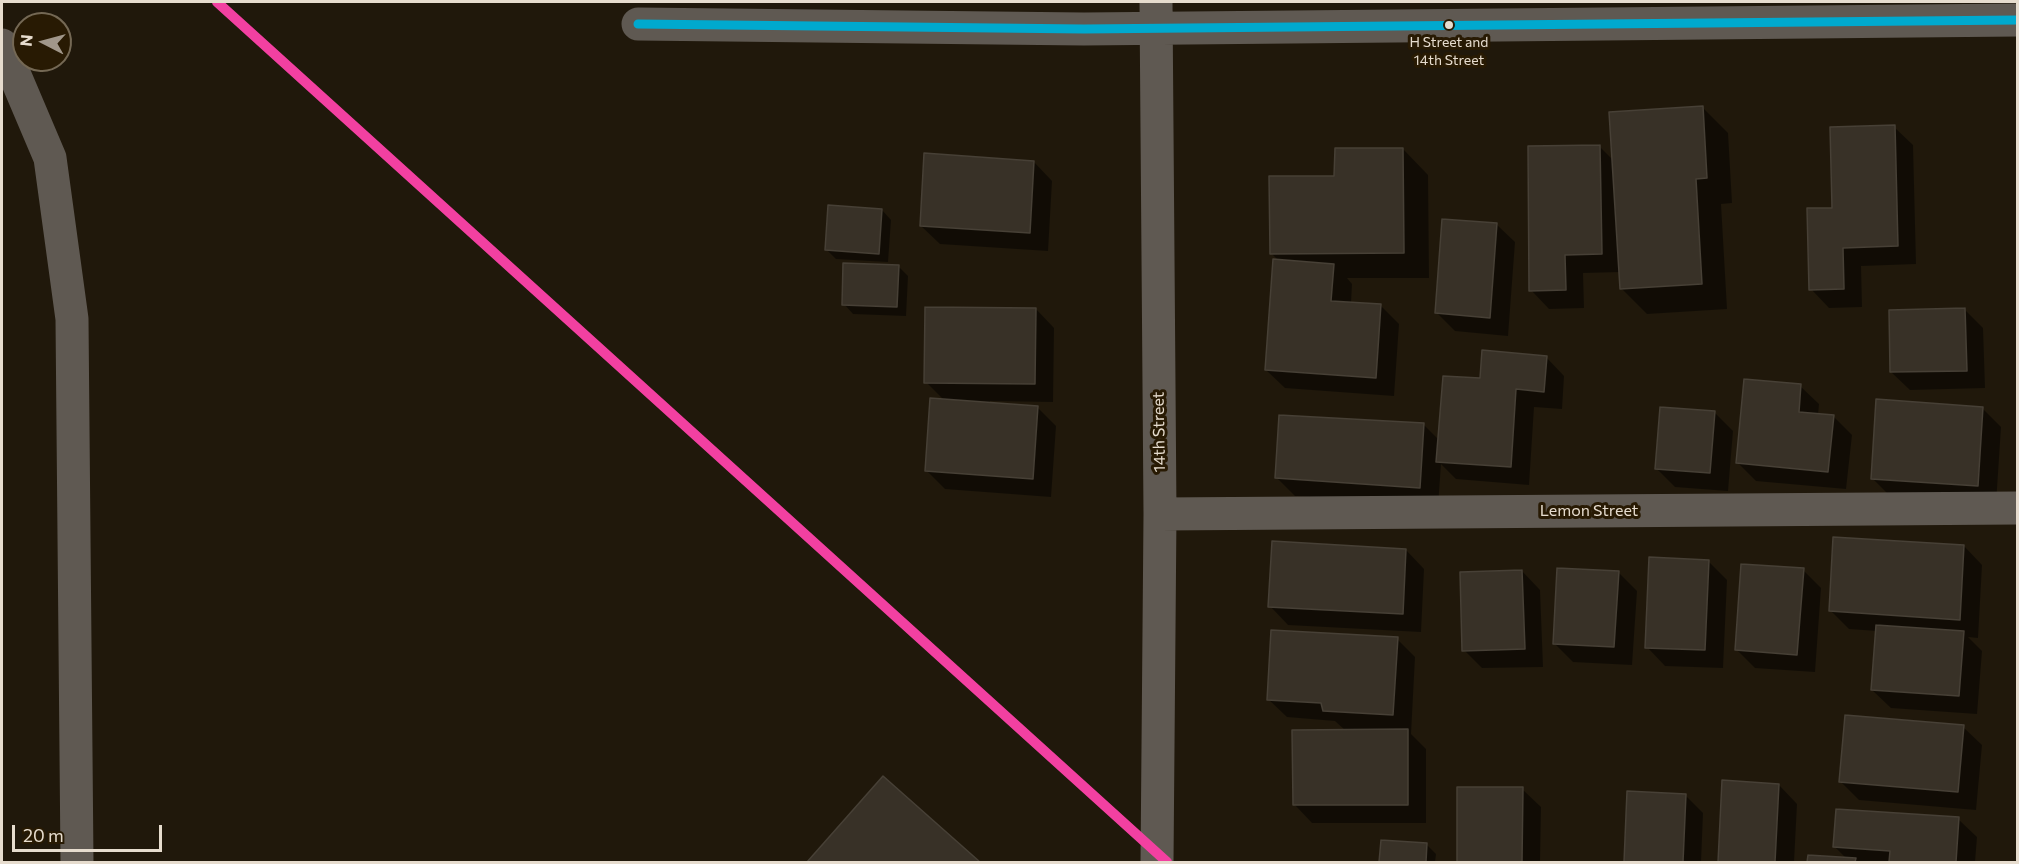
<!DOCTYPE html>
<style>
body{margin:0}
#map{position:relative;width:2019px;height:864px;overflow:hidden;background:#20180b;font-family:Commissioner,sans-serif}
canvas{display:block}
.frame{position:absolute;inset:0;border:3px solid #e6dcce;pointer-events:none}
.north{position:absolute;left:12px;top:12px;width:60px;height:60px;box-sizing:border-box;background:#281a03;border:2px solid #746854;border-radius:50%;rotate:276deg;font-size:16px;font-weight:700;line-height:24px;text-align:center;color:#e6dcce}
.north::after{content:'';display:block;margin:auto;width:21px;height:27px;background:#a1978a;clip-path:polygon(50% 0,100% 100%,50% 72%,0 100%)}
.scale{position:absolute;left:12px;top:825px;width:150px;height:27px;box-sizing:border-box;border:3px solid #e6dcce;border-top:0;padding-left:8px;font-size:18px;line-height:21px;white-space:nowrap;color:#e6dcce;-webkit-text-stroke:4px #281a03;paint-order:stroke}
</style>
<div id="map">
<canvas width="2019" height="864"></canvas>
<div class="frame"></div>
<div class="north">N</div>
<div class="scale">20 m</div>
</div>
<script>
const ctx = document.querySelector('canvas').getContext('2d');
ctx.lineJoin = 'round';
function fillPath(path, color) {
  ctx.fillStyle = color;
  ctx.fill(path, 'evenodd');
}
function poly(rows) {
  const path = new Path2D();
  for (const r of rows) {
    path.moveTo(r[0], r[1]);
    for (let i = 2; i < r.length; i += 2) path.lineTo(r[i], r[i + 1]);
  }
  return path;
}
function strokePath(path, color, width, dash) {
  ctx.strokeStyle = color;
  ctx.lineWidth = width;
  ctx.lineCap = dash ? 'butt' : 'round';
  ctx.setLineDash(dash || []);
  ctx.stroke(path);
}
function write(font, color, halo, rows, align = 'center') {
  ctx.font = font + ' Commissioner,sans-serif';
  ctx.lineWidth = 6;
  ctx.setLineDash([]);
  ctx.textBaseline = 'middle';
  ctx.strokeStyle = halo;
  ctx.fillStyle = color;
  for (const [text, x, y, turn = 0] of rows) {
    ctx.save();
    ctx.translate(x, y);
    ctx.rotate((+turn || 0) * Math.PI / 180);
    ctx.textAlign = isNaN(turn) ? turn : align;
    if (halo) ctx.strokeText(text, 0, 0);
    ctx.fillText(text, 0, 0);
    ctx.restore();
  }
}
fillPath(poly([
 [1702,107,1728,133,1732,203,1721,204,1727,309,1647,314,1622,289,1621,272,1583,273,1584,308,1549,309,1531,290,1600,147,1613,160],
 [1894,127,1913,145,1916,264,1861,266,1862,307,1829,308,1811,289,1834,209],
 [1403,149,1428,175,1429,278,1347,278,1352,284,1351,303,1380,305,1399,324,1394,396,1285,388,1266,370,1279,261,1271,253,1336,177],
 [1034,162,1052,181,1048,251,940,244,921,226],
 [882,210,891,220,888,262,836,259,826,249],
 [1496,224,1515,242,1508,336,1455,331,1437,313],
 [898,266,908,276,906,316,853,314,844,304],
 [1036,309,1054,328,1053,402,990,401,990,404,1038,408,1056,426,1051,497,945,489,926,470,944,400,926,382],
 [1965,310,1983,328,1985,388,1910,390,1891,372],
 [1546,357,1564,376,1562,409,1534,407,1529,485,1456,479,1441,464,1438,506,1295,496,1277,478,1424,425,1439,440],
 [1800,386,1819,404,1818,415,1833,416,1852,435,1846,489,1756,481,1738,463],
 [1982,408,2001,427,1996,504,1891,497,1873,479],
 [1714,412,1733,431,1728,491,1675,487,1656,468],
 [1964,546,1982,565,1978,638,1968,637,1982,651,1977,714,1891,708,1872,690,1877,631,1849,629,1831,611],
 [1406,550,1424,569,1421,632,1288,625,1270,606],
 [1709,562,1727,580,1723,668,1665,666,1647,647],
 [1803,570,1821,588,1815,672,1755,668,1736,649],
 [1522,571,1540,590,1543,667,1482,668,1464,650],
 [1618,572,1637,591,1632,665,1573,662,1554,643],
 [1397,639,1415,657,1411,734,1426,749,1426,823,1312,823,1294,804,1346,731,1335,721,1287,717,1268,699],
 [1963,727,1982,745,1976,810,1859,800,1841,782],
 [883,778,978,862,809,862],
 [1723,782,1779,785,1797,804,1794,862,1720,862],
 [1458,789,1522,789,1541,807,1540,862,1458,862],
 [1629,793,1685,795,1703,813,1701,862,1626,862],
 [1958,819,1977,837,1975,862,1809,862,1809,857,1847,859,1835,847],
 [1382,842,1426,844,1436,854,1435,862,1380,862]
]), '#0007');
const building = poly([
 [1703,106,1707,178,1696,179,1702,284,1620,289,1609,112,1703,106],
 [1895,125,1898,246,1843,248,1844,289,1809,290,1807,208,1832,208,1830,127,1895,125],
 [1600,145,1602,254,1565,255,1566,290,1529,291,1528,146,1600,145],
 [1335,148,1403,148,1404,253,1270,254,1269,176,1334,176,1335,148],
 [924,153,1034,161,1030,233,920,226,924,153],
 [828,205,882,209,879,254,825,250,828,205],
 [1442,219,1497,223,1490,318,1435,313,1442,219],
 [1273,259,1334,264,1331,301,1381,304,1376,378,1265,370,1273,259],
 [843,263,899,265,897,307,842,305,843,263],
 [925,307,1036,308,1035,384,924,383,925,307],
 [1965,308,1967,371,1890,372,1889,310,1965,308],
 [1482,350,1547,356,1544,392,1516,389,1511,467,1436,462,1443,376,1480,378,1482,350],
 [1744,379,1801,384,1799,412,1834,415,1828,472,1736,463,1744,379],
 [930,398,1038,406,1033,479,925,471,930,398],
 [1876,399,1983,407,1978,486,1871,479,1876,399],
 [1660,407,1715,411,1710,473,1655,469,1660,407],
 [1279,415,1424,423,1420,488,1275,478,1279,415],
 [1833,537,1964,545,1960,620,1829,611,1833,537],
 [1272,541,1406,549,1403,614,1268,607,1272,541],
 [1649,557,1709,560,1705,650,1645,648,1649,557],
 [1741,564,1804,568,1797,655,1735,650,1741,564],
 [1557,568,1619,571,1614,647,1553,644,1557,568],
 [1522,570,1525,649,1462,651,1460,572,1522,570],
 [1876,625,1964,631,1959,696,1871,690,1876,625],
 [1271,630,1398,637,1393,715,1323,711,1321,703,1267,700,1271,630],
 [1845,715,1964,725,1958,792,1839,782,1845,715],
 [1408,729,1408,805,1293,805,1292,730,1408,729],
 [883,776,980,862,807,862,883,776],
 [1722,780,1779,784,1775,862,1718,862,1722,780],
 [1457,787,1523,787,1522,862,1457,862,1457,787],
 [1627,791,1686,794,1683,862,1624,862,1627,791],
 [1836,809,1959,817,1956,862,1889,862,1890,851,1833,847,1836,809],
 [1381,840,1427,843,1426,862,1379,862,1381,840],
 [1808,855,1856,858,1855,862,1807,862,1808,855]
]);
fillPath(building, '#383127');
strokePath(building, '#474036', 1.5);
strokePath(poly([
 [1156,2,1160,514,1157,862],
 [638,24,1084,29,2018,20],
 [2,45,50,158,72,319,77,862],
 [1160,514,2018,508]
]), '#5f5952', 33);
strokePath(poly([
 [638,24,1084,29,2018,20]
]), '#00a9ce', 9);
strokePath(poly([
 [217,2,1167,862]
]), '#f240a1', 10);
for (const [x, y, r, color] of [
 [1449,25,5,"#e6dcce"]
]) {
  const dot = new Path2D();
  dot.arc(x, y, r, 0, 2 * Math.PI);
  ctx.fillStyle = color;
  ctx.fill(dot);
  strokePath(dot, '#281a03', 2);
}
write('14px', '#e6dcce', '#281a03', [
 ["H Street and",1449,42],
 ["14th Street",1449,60]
]);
write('16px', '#e6dcce', '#281a03', [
 ["14th Street",1159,432,-91],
 ["Lemon Street",1589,511]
]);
</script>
